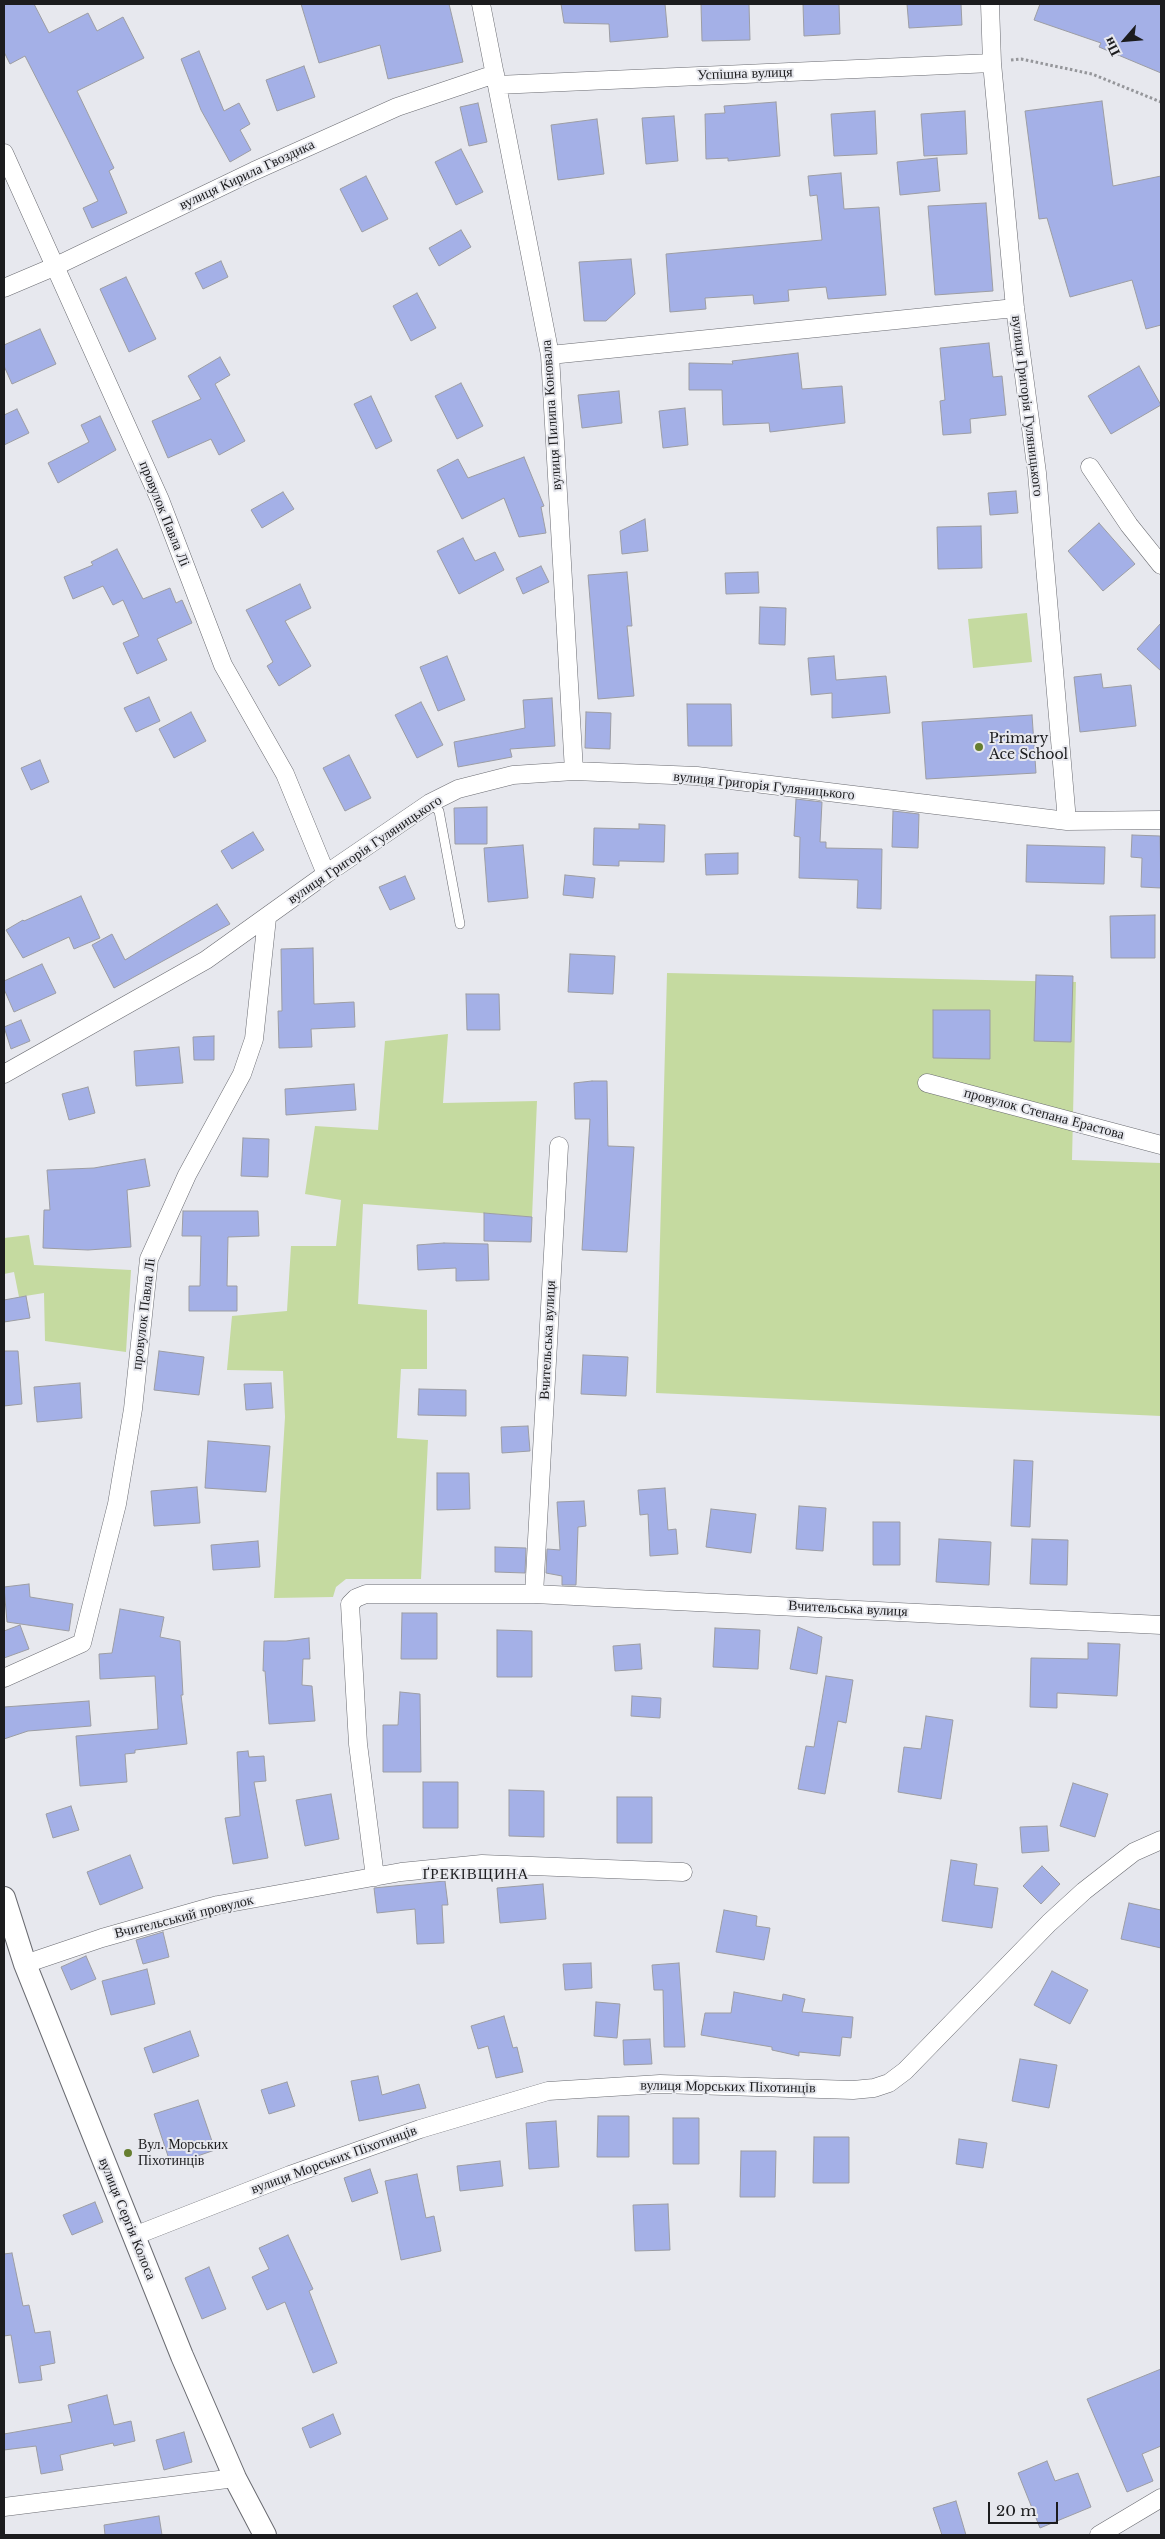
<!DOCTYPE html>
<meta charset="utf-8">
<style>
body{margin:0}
#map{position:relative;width:1165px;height:2539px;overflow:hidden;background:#e7e8ee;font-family:"Libre Baskerville",serif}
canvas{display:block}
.frame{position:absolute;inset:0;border:5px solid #1c1c1e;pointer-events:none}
.north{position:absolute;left:1100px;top:15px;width:50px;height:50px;-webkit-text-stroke:4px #e7e8ee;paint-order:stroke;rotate:243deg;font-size:14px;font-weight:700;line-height:20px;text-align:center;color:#1c1c1e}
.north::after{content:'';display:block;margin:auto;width:18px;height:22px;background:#1c1c1e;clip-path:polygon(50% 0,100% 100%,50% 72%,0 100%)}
.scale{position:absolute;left:988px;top:2502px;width:70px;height:22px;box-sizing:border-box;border:2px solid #1c1c1e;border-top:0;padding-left:6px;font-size:15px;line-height:18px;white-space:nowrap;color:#1c1c1e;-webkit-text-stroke:4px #e7e8ee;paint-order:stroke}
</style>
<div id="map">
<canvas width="1165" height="2539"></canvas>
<div class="frame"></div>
<div class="north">Пн</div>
<div class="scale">20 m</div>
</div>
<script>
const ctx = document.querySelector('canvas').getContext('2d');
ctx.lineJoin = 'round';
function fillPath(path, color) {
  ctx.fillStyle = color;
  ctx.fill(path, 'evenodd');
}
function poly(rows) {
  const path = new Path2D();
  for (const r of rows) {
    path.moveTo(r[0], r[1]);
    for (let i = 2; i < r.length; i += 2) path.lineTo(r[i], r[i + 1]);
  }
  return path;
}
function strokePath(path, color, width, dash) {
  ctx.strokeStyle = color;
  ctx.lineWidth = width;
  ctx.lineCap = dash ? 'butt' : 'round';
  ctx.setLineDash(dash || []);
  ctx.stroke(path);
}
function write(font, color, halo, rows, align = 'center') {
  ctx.font = font + ' "Libre Baskerville",serif';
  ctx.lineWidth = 4;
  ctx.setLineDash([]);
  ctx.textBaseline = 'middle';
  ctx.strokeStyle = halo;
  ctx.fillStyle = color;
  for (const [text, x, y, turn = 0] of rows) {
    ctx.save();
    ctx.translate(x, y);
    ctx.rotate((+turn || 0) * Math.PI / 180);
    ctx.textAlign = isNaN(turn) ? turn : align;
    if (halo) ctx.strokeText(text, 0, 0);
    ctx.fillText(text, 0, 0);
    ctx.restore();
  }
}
fillPath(poly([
 [1027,613,1032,662,973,668,968,619],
 [667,973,1076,982,1072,1160,1161,1163,1161,1416,656,1393],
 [448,1034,443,1103,537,1101,532,1217,363,1204,358,1304,427,1310,427,1369,401,1369,397,1438,428,1440,421,1579,346,1579,336,1587,333,1597,274,1598,285,1417,283,1371,227,1370,232,1316,287,1311,291,1246,336,1246,341,1200,305,1194,315,1126,378,1130,385,1041],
 [29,1235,34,1265,131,1270,126,1352,45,1341,44,1293,19,1297,14,1272,4,1274,4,1238]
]), '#c5daa0');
const building = poly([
 [4,4,34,4,49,33,88,13,97,31,123,17,144,58,77,91,114,168,109,171,127,213,92,228,83,208,98,201,67,138,25,56,10,64,4,52,4,4],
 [301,4,449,4,463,62,388,79,380,45,319,63,301,4],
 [561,4,665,4,668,37,610,42,609,24,564,23,561,4],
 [701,4,749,4,750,40,702,41,701,4],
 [803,4,839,4,840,34,804,36,803,4],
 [907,4,961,4,962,25,909,28,907,4],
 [1040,4,1161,4,1161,73,1099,47,1101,43,1034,20,1040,4],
 [199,51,224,111,239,103,250,124,240,130,251,150,230,162,201,110,181,59,199,51],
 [304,66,315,97,277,111,266,80,304,66],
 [1102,101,1113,186,1161,176,1161,325,1146,329,1132,280,1070,297,1047,218,1039,219,1025,111,1102,101],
 [776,102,780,156,728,161,728,158,706,159,705,114,725,113,724,106,776,102],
 [478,103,487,142,469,146,460,107,478,103],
 [875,111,877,154,834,156,831,114,875,111],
 [965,111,967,154,924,156,921,114,965,111],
 [674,116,678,161,646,164,642,118,674,116],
 [597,119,604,174,558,180,551,125,597,119],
 [461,149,483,192,456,205,435,162,461,149],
 [937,158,940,191,900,195,897,162,937,158],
 [841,173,844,209,879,207,886,295,828,299,826,287,788,290,789,301,754,304,753,295,705,298,706,309,670,312,666,254,822,240,817,195,810,196,808,176,841,173],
 [366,176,388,219,362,232,340,189,366,176],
 [986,203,993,291,935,295,928,206,986,203],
 [461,230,471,247,439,266,429,248,461,230],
 [631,259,635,294,606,321,584,321,579,262,631,259],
 [221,261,228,277,203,289,195,273,221,261],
 [126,277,156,339,129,352,100,289,126,277],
 [417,293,436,328,411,341,393,306,417,293],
 [40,329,56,364,12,384,4,366,4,345,40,329],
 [989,343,993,377,1002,376,1006,415,970,419,971,433,943,435,940,401,945,400,940,348,989,343],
 [798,353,802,389,842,386,845,423,770,432,769,423,723,425,722,390,689,390,689,363,733,364,732,361,798,353],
 [220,357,230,375,215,384,245,441,219,455,211,439,168,458,152,421,201,399,188,376,220,357],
 [1139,366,1161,405,1111,434,1088,396,1139,366],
 [461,383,483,426,457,439,435,396,461,383],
 [619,391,622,423,582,428,578,395,619,391],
 [371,396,392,441,376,449,354,404,371,396],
 [685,408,688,445,663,448,659,411,685,408],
 [17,409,29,433,4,445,4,415,17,409],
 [100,416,116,450,58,483,48,463,89,442,81,425,100,416],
 [524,457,544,506,541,507,546,533,519,537,504,498,462,519,437,470,458,459,468,478,524,457],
 [1016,491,1018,513,990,515,988,493,1016,491],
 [283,492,294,509,262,528,251,510,283,492],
 [645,519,648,551,622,554,620,531,645,519],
 [1099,523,1135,564,1103,591,1068,551,1099,523],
 [981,526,982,568,938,569,937,527,981,526],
 [463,538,475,561,495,552,504,570,459,594,437,551,463,538],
 [117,549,143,599,170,588,176,603,182,600,192,623,157,639,167,660,137,674,123,643,139,636,123,600,113,605,103,586,73,599,64,577,93,565,91,562,117,549],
 [541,566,549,582,523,594,516,578,541,566],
 [627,572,632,626,627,626,634,696,598,699,588,575,627,572],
 [758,572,759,593,726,594,725,573,758,572],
 [300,584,311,608,285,621,311,666,279,686,267,666,273,662,246,610,300,584],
 [760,607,786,608,785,645,759,644,760,607],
 [1161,623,1161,671,1137,649,1161,623],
 [447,656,465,700,438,711,420,667,447,656],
 [834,656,836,680,886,676,890,713,832,718,832,693,811,695,808,658,834,656],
 [1101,674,1103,688,1131,685,1136,726,1080,732,1074,677,1101,674],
 [149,697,160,721,136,732,124,708,149,697],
 [552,698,555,746,510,749,512,757,458,767,454,742,525,728,523,700,552,698],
 [421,702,443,745,417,758,395,715,421,702],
 [687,704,731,704,732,746,688,746,687,704],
 [191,712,206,741,174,758,159,729,191,712],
 [586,712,611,713,610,749,585,748,586,712],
 [1032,715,1036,773,926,779,922,722,1032,715],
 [349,755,371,798,345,811,323,768,349,755],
 [40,760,49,782,31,790,21,768,40,760],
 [796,799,822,802,820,842,826,842,826,848,882,849,881,909,857,908,858,880,799,878,800,837,794,836,796,799],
 [487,807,487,844,455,844,454,808,487,807],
 [893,811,919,814,918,848,892,847,893,811],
 [639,824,665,825,664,862,619,861,619,866,593,865,594,828,639,829,639,824],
 [253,832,264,850,232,869,221,851,253,832],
 [1132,835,1160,836,1161,888,1141,887,1142,858,1131,857,1132,835],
 [523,845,528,898,488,902,484,848,523,845],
 [1027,845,1105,847,1104,884,1026,882,1027,845],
 [738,853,738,874,706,875,705,854,738,853],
 [565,875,595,878,593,898,563,895,565,875],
 [405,876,415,899,390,910,379,887,405,876],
 [81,896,100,938,74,949,69,937,23,958,6,930,23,920,24,921,81,896],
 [217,904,230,924,114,988,92,945,112,934,125,960,217,904],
 [1155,915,1155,958,1111,958,1110,916,1155,915],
 [313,948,314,1004,354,1002,355,1027,311,1029,312,1047,279,1048,278,1011,282,1011,281,949,313,948],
 [570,954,615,956,613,994,568,992,570,954],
 [42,964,56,993,14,1012,4,989,4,981,42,964],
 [1036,975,1073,976,1071,1042,1034,1041,1036,975],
 [466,994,499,994,500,1030,467,1030,466,994],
 [933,1010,990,1010,990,1059,933,1058,933,1010],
 [21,1020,30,1041,11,1049,4,1027,21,1020],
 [214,1036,214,1060,194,1060,193,1037,214,1036],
 [179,1047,183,1083,136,1086,134,1051,179,1047],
 [592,1081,607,1081,608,1146,634,1147,627,1252,582,1250,590,1119,575,1119,574,1083,592,1081],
 [354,1084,356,1110,286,1115,285,1089,354,1084],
 [88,1087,95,1113,69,1120,62,1094,88,1087],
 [243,1138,269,1139,268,1177,241,1176,243,1138],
 [145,1159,150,1186,127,1190,131,1247,88,1250,43,1248,44,1210,50,1210,47,1170,94,1168,145,1159],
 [183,1211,258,1211,259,1236,228,1237,227,1286,237,1286,237,1311,189,1311,189,1286,200,1286,201,1236,182,1236,183,1211],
 [484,1213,532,1217,531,1242,484,1241,484,1213],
 [444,1243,488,1244,489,1280,456,1281,456,1268,418,1270,417,1245,444,1243],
 [26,1296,30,1318,4,1322,4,1300,26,1296],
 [4,1351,18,1351,22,1404,4,1406,4,1351],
 [159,1351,204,1357,199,1395,154,1390,159,1351],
 [583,1355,628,1357,626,1396,581,1394,583,1355],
 [80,1383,82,1418,37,1422,34,1387,80,1383],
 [271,1383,273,1408,246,1410,244,1384,271,1383],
 [419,1389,466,1390,466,1416,418,1415,419,1389],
 [528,1426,530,1451,502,1453,501,1427,528,1426],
 [208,1441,270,1446,266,1492,205,1488,208,1441],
 [1014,1460,1033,1461,1030,1527,1011,1526,1014,1460],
 [437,1473,469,1473,470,1509,437,1510,437,1473],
 [197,1487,200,1523,154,1526,151,1491,197,1487],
 [665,1488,668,1530,676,1529,678,1554,650,1556,648,1514,640,1515,638,1490,665,1488],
 [584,1501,586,1526,578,1527,576,1585,562,1585,562,1576,546,1573,547,1549,560,1550,557,1502,584,1501],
 [799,1506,826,1508,823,1551,796,1549,799,1506],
 [711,1509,756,1514,751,1553,706,1547,711,1509],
 [873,1522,900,1522,900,1565,873,1565,873,1522],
 [939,1539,991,1542,989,1585,936,1582,939,1539],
 [1032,1539,1068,1540,1067,1585,1030,1584,1032,1539],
 [258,1541,260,1567,213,1570,211,1545,258,1541],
 [495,1547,526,1548,525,1573,495,1572,495,1547],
 [29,1584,30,1597,73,1604,69,1631,7,1622,4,1587,29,1584],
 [120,1609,164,1617,160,1637,180,1641,183,1695,181,1695,187,1744,135,1750,135,1753,125,1754,127,1782,80,1786,76,1736,158,1729,155,1676,100,1679,99,1654,112,1653,120,1609],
 [402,1613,437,1613,437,1659,401,1659,402,1613],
 [20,1625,29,1649,4,1658,4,1631,20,1625],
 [798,1627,822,1637,817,1674,790,1669,798,1627],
 [715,1628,760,1630,758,1669,713,1667,715,1628],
 [497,1630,532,1631,532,1677,497,1677,497,1630],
 [309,1638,310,1659,303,1659,302,1685,312,1686,315,1721,269,1724,265,1671,263,1671,264,1641,286,1641,309,1638],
 [1088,1643,1120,1644,1117,1696,1057,1693,1057,1708,1030,1707,1031,1658,1088,1659,1088,1643],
 [640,1644,642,1669,615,1671,613,1646,640,1644],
 [826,1676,853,1680,846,1723,838,1721,825,1794,798,1789,806,1746,814,1747,826,1676],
 [400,1692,420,1694,421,1772,383,1772,383,1725,398,1725,400,1692],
 [632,1696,661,1698,660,1718,631,1716,632,1696],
 [89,1701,91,1726,28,1731,4,1739,4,1707,89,1701],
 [926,1716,953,1720,941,1799,898,1792,904,1747,921,1749,926,1716],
 [248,1751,249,1757,264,1756,266,1781,254,1782,268,1858,233,1864,225,1818,240,1816,237,1752,248,1751],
 [423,1782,458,1782,458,1828,423,1828,423,1782],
 [1073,1783,1108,1794,1095,1837,1060,1826,1073,1783],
 [509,1790,544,1791,544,1837,509,1836,509,1790],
 [331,1794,339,1839,305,1846,296,1800,331,1794],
 [617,1797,652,1797,652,1843,617,1843,617,1797],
 [71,1806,79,1830,53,1838,46,1814,71,1806],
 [1047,1826,1049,1851,1022,1853,1020,1827,1047,1826],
 [130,1855,143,1888,100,1905,87,1872,130,1855],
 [951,1860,977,1864,974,1885,998,1888,992,1928,942,1921,951,1860],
 [1042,1866,1060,1884,1041,1904,1023,1886,1042,1866],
 [445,1881,448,1905,442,1905,444,1943,417,1944,415,1909,377,1913,374,1888,445,1881],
 [543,1884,546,1919,500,1923,497,1888,543,1884],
 [1129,1903,1161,1910,1161,1948,1121,1939,1129,1903],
 [724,1910,757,1916,756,1926,770,1928,764,1960,716,1952,724,1910],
 [163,1932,169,1957,143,1964,136,1940,163,1932],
 [86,1956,96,1979,71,1990,61,1967,86,1956],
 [591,1963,592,1988,565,1990,563,1964,591,1963],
 [679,1963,685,2047,664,2047,663,1990,654,1990,652,1965,679,1963],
 [147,1969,155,2004,111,2015,102,1981,147,1969],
 [1052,1971,1088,1990,1070,2024,1034,2005,1052,1971],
 [734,1992,782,2001,783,1994,805,1999,802,2012,853,2017,851,2038,842,2037,840,2056,799,2052,799,2056,772,2050,772,2047,701,2035,705,2013,731,2013,734,1992],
 [596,2002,620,2004,617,2038,594,2036,596,2002],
 [504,2016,513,2048,517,2047,523,2072,496,2078,488,2046,478,2049,471,2026,504,2016],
 [190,2031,199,2056,153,2073,144,2048,190,2031],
 [650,2039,652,2064,624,2065,623,2040,650,2039],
 [1020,2059,1057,2065,1049,2108,1012,2101,1020,2059],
 [378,2076,382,2095,419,2084,426,2108,359,2121,351,2081,378,2076],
 [287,2082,295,2106,269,2114,261,2090,287,2082],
 [198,2100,215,2150,171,2165,154,2114,198,2100],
 [598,2116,629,2116,629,2157,597,2157,598,2116],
 [673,2118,699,2118,699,2164,673,2164,673,2118],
 [556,2121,559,2167,529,2169,526,2123,556,2121],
 [814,2137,849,2137,849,2183,813,2183,814,2137],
 [959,2139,987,2143,983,2168,956,2164,959,2139],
 [741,2151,776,2151,775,2197,740,2197,741,2151],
 [500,2161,503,2186,460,2191,457,2166,500,2161],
 [370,2169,378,2193,352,2202,344,2178,370,2169],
 [417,2174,426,2218,434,2216,441,2251,401,2260,385,2181,417,2174],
 [95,2202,103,2222,72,2235,63,2215,95,2202],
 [668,2204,670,2250,635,2251,633,2205,668,2204],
 [288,2235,313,2289,309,2291,337,2363,313,2373,285,2302,267,2310,252,2277,269,2269,259,2248,288,2235],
 [12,2253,23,2306,29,2305,35,2333,50,2331,55,2363,40,2366,42,2380,19,2383,11,2335,4,2336,4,2254,12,2253],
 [209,2267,226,2309,202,2319,185,2278,209,2267],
 [1161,2369,1161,2446,1142,2454,1153,2481,1127,2492,1087,2399,1161,2369],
 [107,2395,114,2425,131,2421,135,2441,114,2446,113,2443,60,2455,63,2470,41,2474,36,2446,4,2450,4,2434,72,2422,68,2405,107,2395],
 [333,2414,341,2434,310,2448,302,2428,333,2414],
 [184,2432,192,2462,164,2470,156,2440,184,2432],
 [1047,2461,1055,2481,1078,2473,1091,2507,1040,2528,1018,2473,1047,2461],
 [956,2501,966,2535,942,2535,933,2508,956,2501],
 [159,2516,162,2535,105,2535,104,2525,159,2516]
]);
fillPath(building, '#a4b0e7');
strokePath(building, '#9c9da3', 1);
const service = poly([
 [430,803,439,811,460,924]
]);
const minor = poly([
 [481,4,550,355,574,771],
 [990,4,992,63,1015,308,1037,473,1067,821],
 [497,85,992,63],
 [4,153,160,500,223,665,285,774,326,874],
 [4,288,56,266,254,171,397,107,495,74],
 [550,355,1015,308],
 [1090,467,1129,525,1161,565],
 [4,1074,206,960,326,874,430,803,458,789,513,775,574,771,697,776,1067,821,1161,820],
 [927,1083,1161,1145],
 [534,1594,559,1146],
 [4,1678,82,1643,117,1504,133,1409,149,1259,187,1175,242,1074,254,1039,267,918],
 [375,1877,358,1744,350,1604,356,1598,366,1594,534,1594,1161,1625],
 [25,1964,102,1938,218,1905,401,1872,482,1864,683,1872],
 [134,2236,290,2175,420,2129,548,2091,660,2084,853,2090,874,2088,889,2083,905,2071,1049,1923,1084,1891,1134,1852,1161,1840],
 [4,2507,235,2478],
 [1099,2535,1161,2498]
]);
const tertiary = poly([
 [4,1898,25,1964,182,2356,235,2478,265,2535]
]);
strokePath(service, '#6a6b71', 10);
strokePath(minor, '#6a6b71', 19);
strokePath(tertiary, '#6a6b71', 24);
strokePath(poly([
 [1011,60,1021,59,1092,74,1161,102]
]), '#95969a', 3, [2.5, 2.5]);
strokePath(service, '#fff', 9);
strokePath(minor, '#fff', 18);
strokePath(tertiary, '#fff', 22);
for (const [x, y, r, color] of [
 [979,747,5,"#667e30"],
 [128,2153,5,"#667e30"]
]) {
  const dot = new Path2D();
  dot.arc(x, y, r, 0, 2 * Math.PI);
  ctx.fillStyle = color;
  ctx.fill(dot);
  strokePath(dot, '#e7e8ee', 2);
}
write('14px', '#1c1c1e', '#e7e8ee', [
 ["Успішна вулиця",745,74,-2],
 ["вулиця Кирила Гвоздика",247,175,-25],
 ["вулиця Григорія Гуляницького",1027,406,83],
 ["вулиця Пилипа Коновала",552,415,-94],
 ["провулок Павла Лі",164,514,68],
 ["вулиця Григорія Гуляницького",764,786,6],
 ["вулиця Григорія Гуляницького",365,850,-34],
 ["провулок Степана Ерастова",1044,1114,15],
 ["провулок Павла Лі",144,1314,-83],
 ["Вчительська вулиця",548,1340,-87],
 ["Вчительська вулиця",848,1609,3],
 ["Вчительський провулок",184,1917,-14],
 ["вулиця Морських Піхотинців",728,2087,1],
 ["вулиця Морських Піхотинців",334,2160,-20],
 ["вулиця Сергія Колоса",127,2219,68]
]);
write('14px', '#1c1c1e', '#e7e8ee', [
 ["Primary",989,739],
 ["Ace School",989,755],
 ["Вул. Морських",138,2145],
 ["Піхотинців",138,2161]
], 'left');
ctx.letterSpacing = '1px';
write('15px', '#1c1c1e', '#e7e8ee', [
 ["ҐРЕКІВЩИНА",476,1875]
]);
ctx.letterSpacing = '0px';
</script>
